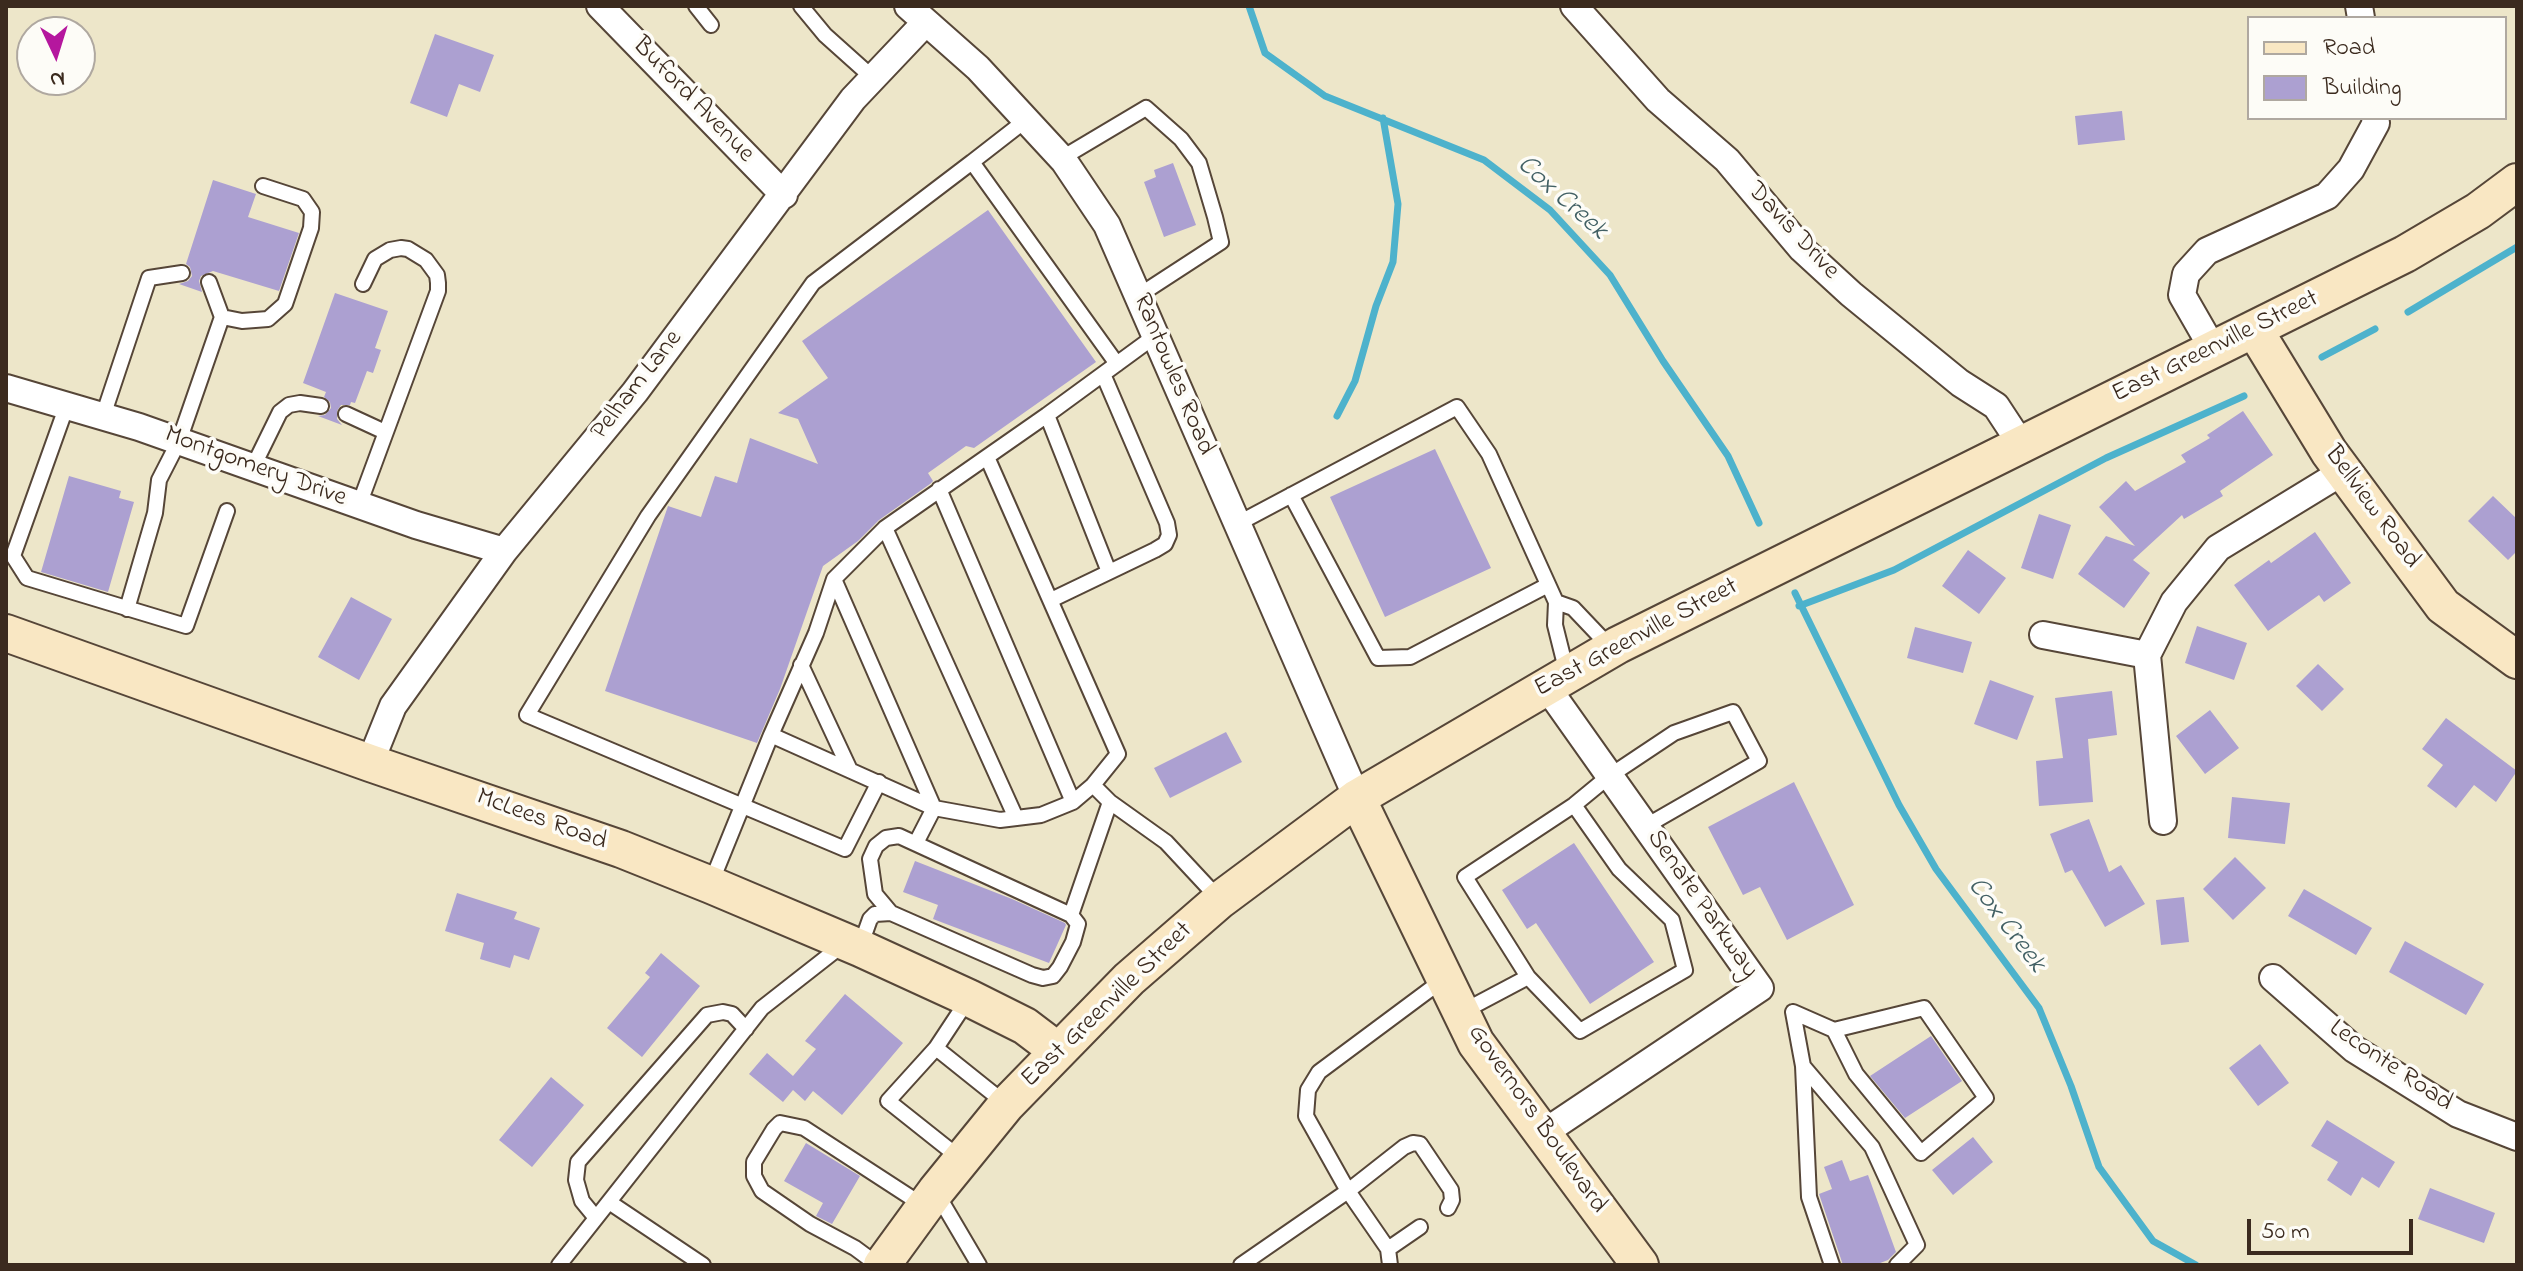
<!DOCTYPE html>
<style>
body{margin:0}
#map{position:relative;width:2523px;height:1271px;overflow:hidden;background:#ede6c9;font-family:"Indie Flower",sans-serif}
canvas{display:block}
.frame{position:absolute;inset:0;border:8px solid #3b2a1e;pointer-events:none}
.legend{position:absolute;left:2247px;top:16px;width:260px;height:104px;box-sizing:border-box;background:#fdfcf7;border:2px solid #afa8a0;margin:0;padding:10px 14px;list-style:none;font-size:24px;color:#3b2a1e}
.legend li{display:flex;align-items:center;gap:16px;height:40px}
.legend b{width:40px;border:2px solid #afa8a0}
.north{position:absolute;left:16px;top:16px;width:80px;height:80px;box-sizing:border-box;background:#fdfcf7;border:2px solid #afa8a0;border-radius:50%;rotate:176deg;font-size:22px;font-weight:700;line-height:32px;text-align:center;color:#3b2a1e}
.north::after{content:'';display:block;margin:auto;width:28px;height:36px;background:#b5179e;clip-path:polygon(50% 0,100% 100%,50% 72%,0 100%)}
.scale{position:absolute;left:2247px;top:1219px;width:166px;height:36px;box-sizing:border-box;border:4px solid #3b2a1e;border-top:0;padding-left:10px;font-size:24px;line-height:28px;white-space:nowrap;color:#3b2a1e;-webkit-text-stroke:6px #fdfcf7;paint-order:stroke}
</style>
<div id="map">
<canvas width="2523" height="1271"></canvas>
<div class="frame"></div>
<ul class="legend">
<li><b style="height:10px;background:#f9e7c3"></b>Road</li>
<li><b style="height:22px;background:#aca0d1"></b>Building</li>
</ul>
<div class="north">N</div>
<div class="scale">50 m</div>
</div>
<script>
const ctx = document.querySelector('canvas').getContext('2d');
ctx.lineJoin = 'round';
function poly(rows) {
  const path = new Path2D();
  for (const r of rows) {
    path.moveTo(r[0], r[1]);
    for (let i = 2; i < r.length; i += 2) path.lineTo(r[i], r[i + 1]);
  }
  return path;
}
function strokePath(path, color, width, dash) {
  ctx.strokeStyle = color;
  ctx.lineWidth = width;
  ctx.lineCap = dash ? 'butt' : 'round';
  ctx.setLineDash(dash || []);
  ctx.stroke(path);
}
function fillPath(path, color) {
  ctx.fillStyle = color;
  ctx.fill(path, 'evenodd');
}
function write(font, color, halo, rows, align = 'center') {
  ctx.font = font + ' "Indie Flower",sans-serif';
  ctx.lineWidth = 7;
  ctx.setLineDash([]);
  ctx.textBaseline = 'middle';
  ctx.strokeStyle = halo;
  ctx.fillStyle = color;
  for (const [text, x, y, turn = 0] of rows) {
    ctx.save();
    ctx.translate(x, y);
    ctx.rotate((+turn || 0) * Math.PI / 180);
    ctx.textAlign = isNaN(turn) ? turn : align;
    if (halo) ctx.strokeText(text, 0, 0);
    ctx.fillText(text, 0, 0);
    ctx.restore();
  }
}
strokePath(poly([
 [1249,6,1265,53,1325,96,1484,160,1550,210,1610,275,1663,361,1728,456,1759,523],
 [2408,312,2517,247],
 [2322,357,2375,329],
 [1337,416,1355,381,1376,306,1393,262,1398,204,1383,118],
 [1795,593,1899,805,1936,869,2039,1008,2071,1086,2099,1167,2153,1241,2196,1265],
 [1799,606,1894,570,2106,458,2244,396]
]), '#4db2cc', 7);
fillPath(poly([
 [435,34,494,55,480,92,459,84,447,117,410,103],
 [2122,111,2125,140,2078,145,2075,116],
 [1173,163,1196,225,1164,237,1144,182,1156,177,1154,170],
 [213,180,256,194,248,217,299,233,279,291,213,271,201,276,199,281,202,292,179,284,188,281,192,276,190,267,186,264],
 [988,210,1096,362,974,448,966,446,928,473,933,481,930,484,879,520,858,541,823,566,780,689,757,743,605,691,668,506,701,517,715,476,737,483,750,438,818,464,798,419,778,413,828,378,802,341],
 [335,293,388,311,375,348,381,350,373,373,367,371,355,403,351,402,350,405,341,405,337,411,337,419,342,425,318,416,325,415,331,408,330,402,324,397,326,392,303,383],
 [2243,411,2273,455,2220,491,2223,496,2184,519,2182,515,2133,560,2150,573,2124,608,2078,574,2106,536,2135,546,2099,507,2126,481,2135,491,2186,462,2181,455,2210,438,2207,435],
 [1435,449,1491,568,1385,617,1330,497],
 [69,476,121,491,119,498,134,502,108,592,41,572],
 [2493,496,2517,519,2517,551,2508,560,2468,521],
 [2039,514,2071,525,2053,579,2021,568],
 [2315,532,2351,583,2324,602,2319,595,2268,631,2234,585,2269,560,2271,563],
 [1968,550,2006,578,1979,614,1942,586],
 [351,597,392,619,359,680,318,657],
 [2197,626,2247,643,2234,680,2185,663],
 [1915,627,1972,642,1963,673,1907,658],
 [2318,664,2344,689,2322,711,2296,686],
 [1990,680,2034,696,2017,740,1974,724],
 [2112,691,2117,735,2088,739,2093,802,2039,806,2036,761,2063,758,2055,698],
 [2210,710,2239,748,2205,774,2176,736],
 [2446,718,2517,771,2496,802,2474,785,2456,808,2427,786,2443,765,2422,749],
 [1226,732,1242,762,1170,798,1154,768],
 [1794,782,1854,905,1787,940,1760,887,1743,895,1708,827],
 [2232,797,2290,803,2285,844,2228,838],
 [2089,819,2109,872,2121,865,2145,904,2105,927,2072,870,2065,873,2050,834],
 [1574,843,1654,962,1590,1004,1536,923,1527,929,1502,890],
 [2235,857,2266,888,2233,920,2203,889],
 [915,861,1012,899,1065,923,1066,925,1049,963,933,919,938,905,903,892],
 [2304,889,2372,928,2356,955,2288,916],
 [457,893,517,912,514,919,540,928,529,960,514,955,510,968,480,959,484,943,445,931],
 [2184,897,2189,942,2161,945,2156,900],
 [2405,941,2484,984,2466,1015,2389,972],
 [661,953,700,986,642,1057,607,1028,650,977,645,973],
 [845,994,903,1043,842,1115,813,1091,805,1101,793,1090,783,1102,749,1074,767,1053,793,1076,816,1049,805,1041],
 [1931,1036,1962,1081,1905,1118,1870,1076],
 [2260,1044,2289,1083,2258,1106,2229,1068],
 [551,1077,584,1105,532,1167,499,1140],
 [2327,1120,2395,1162,2379,1188,2362,1177,2351,1196,2327,1180,2338,1162,2311,1146],
 [1973,1137,1993,1162,1953,1195,1932,1170],
 [806,1143,860,1176,832,1224,816,1216,823,1203,784,1181],
 [1842,1160,1850,1181,1868,1175,1896,1252,1888,1260,1875,1265,1843,1265,1819,1194,1832,1189,1824,1167],
 [2430,1188,2495,1213,2484,1243,2418,1219]
]), '#aca0d1');
const lane = poly([
 [696,6,711,25],
 [801,6,825,35,873,78],
 [1026,120,972,162,1117,364],
 [1062,158,1146,108,1181,139,1199,163,1215,217,1221,242,1138,296],
 [222,317,242,321,268,319,285,304,311,228,312,212,303,199,263,186],
 [67,405,13,556,27,578,186,626,227,511],
 [346,414,385,432],
 [1047,415,1109,572],
 [103,416,149,278,182,273],
 [987,457,1118,754,1093,785],
 [253,467,280,412,289,405,300,403,321,406],
 [939,489,1073,802],
 [1291,495,1378,658,1410,657,1548,585],
 [359,505,438,291,438,283,437,275,426,260,408,249,401,248,390,250,375,259,363,284],
 [1237,524,1457,407,1489,454,1556,602],
 [885,528,1016,818],
 [834,579,934,808,916,843],
 [1051,600,1155,550,1165,544,1169,535,1167,523,1103,374],
 [127,609,155,513,159,480,179,441,222,317,209,282],
 [801,665,850,770],
 [1567,673,1555,625,1556,602,1573,608,1611,648],
 [771,735,934,808,1000,820,1041,815,1073,802,1093,785,1110,802,1166,842,1220,900],
 [879,782,845,849,527,715,648,516,813,283,972,162],
 [711,883,771,735,816,633,834,579,885,528,1047,415,1155,336],
 [1071,915,1110,802],
 [860,947,870,919,875,914,891,913,1032,975,1043,978,1053,976,1060,967,1073,942,1078,924,1071,915,899,836,886,838,876,846,870,859,875,894,891,913],
 [1528,977,1580,1031,1685,970,1672,920,1619,869,1574,805],
 [969,998,936,1048,1006,1104],
 [1462,1012,1528,977,1465,877,1574,805,1608,777,1674,733,1733,712,1759,761,1646,826],
 [1793,1012,1834,1030,1856,1074,1921,1153,1986,1098,1924,1008,1834,1030],
 [1793,1012,1803,1066,1809,1197,1832,1265],
 [936,1048,888,1101,961,1159],
 [1803,1066,1872,1147,1917,1245,1897,1265],
 [936,1192,979,1265],
 [609,1202,703,1265],
 [596,1218,582,1201,576,1180,578,1162,707,1015,723,1012,732,1014,746,1029],
 [1388,1249,1348,1191,1404,1147,1413,1143,1420,1144,1451,1190,1452,1200,1448,1208],
 [559,1265,762,1008,845,943],
 [878,1265,855,1248,810,1224,762,1191,754,1176,754,1162,774,1129,780,1123,804,1128,924,1206],
 [1241,1265,1348,1191,1306,1116,1308,1090,1319,1072,1444,979],
 [1390,1265,1388,1249,1420,1227]
]);
const street = poly([
 [600,6,784,195],
 [908,6,978,68,1064,161,1107,225,1357,798],
 [1574,6,1658,100,1727,160,1802,249,1851,294,1960,383,1996,406,2021,444],
 [2359,6,2361,18],
 [2213,349,2182,295,2186,274,2207,251,2327,196,2351,169,2376,123,2375,118],
 [6,388,139,427,416,525,504,551],
 [2043,635,2147,655],
 [370,763,393,706,504,551,635,392,853,99,926,22],
 [2163,821,2147,655,2174,602,2218,548,2344,471],
 [2273,978,2354,1049,2458,1114,2517,1137],
 [1542,1134,1760,988,1546,686]
]);
const secondary = poly([
 [2254,329,2329,452,2443,606,2517,660],
 [6,633,370,763,621,849,711,885,860,948,969,998,1025,1026,1058,1051],
 [1357,798,1476,1043,1640,1265],
 [882,1265,936,1191,1006,1105,1129,979,1220,900,1357,798,1618,645,2405,254,2478,211,2517,182]
]);
strokePath(lane, '#564638', 18);
strokePath(street, '#564638', 30);
strokePath(secondary, '#564638', 40);
strokePath(lane, '#fff', 14);
strokePath(street, '#fff', 26);
strokePath(secondary, '#f9e7c3', 36);
write('26px', '#3b2a1e', '#fdfcf7', [
 ["Buford Avenue",692,101,46],
 ["Davis Drive",1792,232,47],
 ["East Greenville Street",2216,348,-26],
 ["Rantowles Road",1172,375,67],
 ["Pelham Lane",638,386,-52],
 ["Montgomery Drive",255,468,20],
 ["Bellview Road",2371,508,54],
 ["East Greenville Street",1637,639,-28],
 ["McLees Road",541,821,20],
 ["Senate Parkway",1701,905,55],
 ["East Greenville Street",1108,1006,-44],
 ["Leconte Road",2390,1067,34],
 ["Governors Boulevard",1536,1120,55]
]);
write('italic 28px', '#426064', '#fdfcf7', [
 ["Cox Creek",1561,199,42],
 ["Cox Creek",2005,926,53]
]);
</script>
